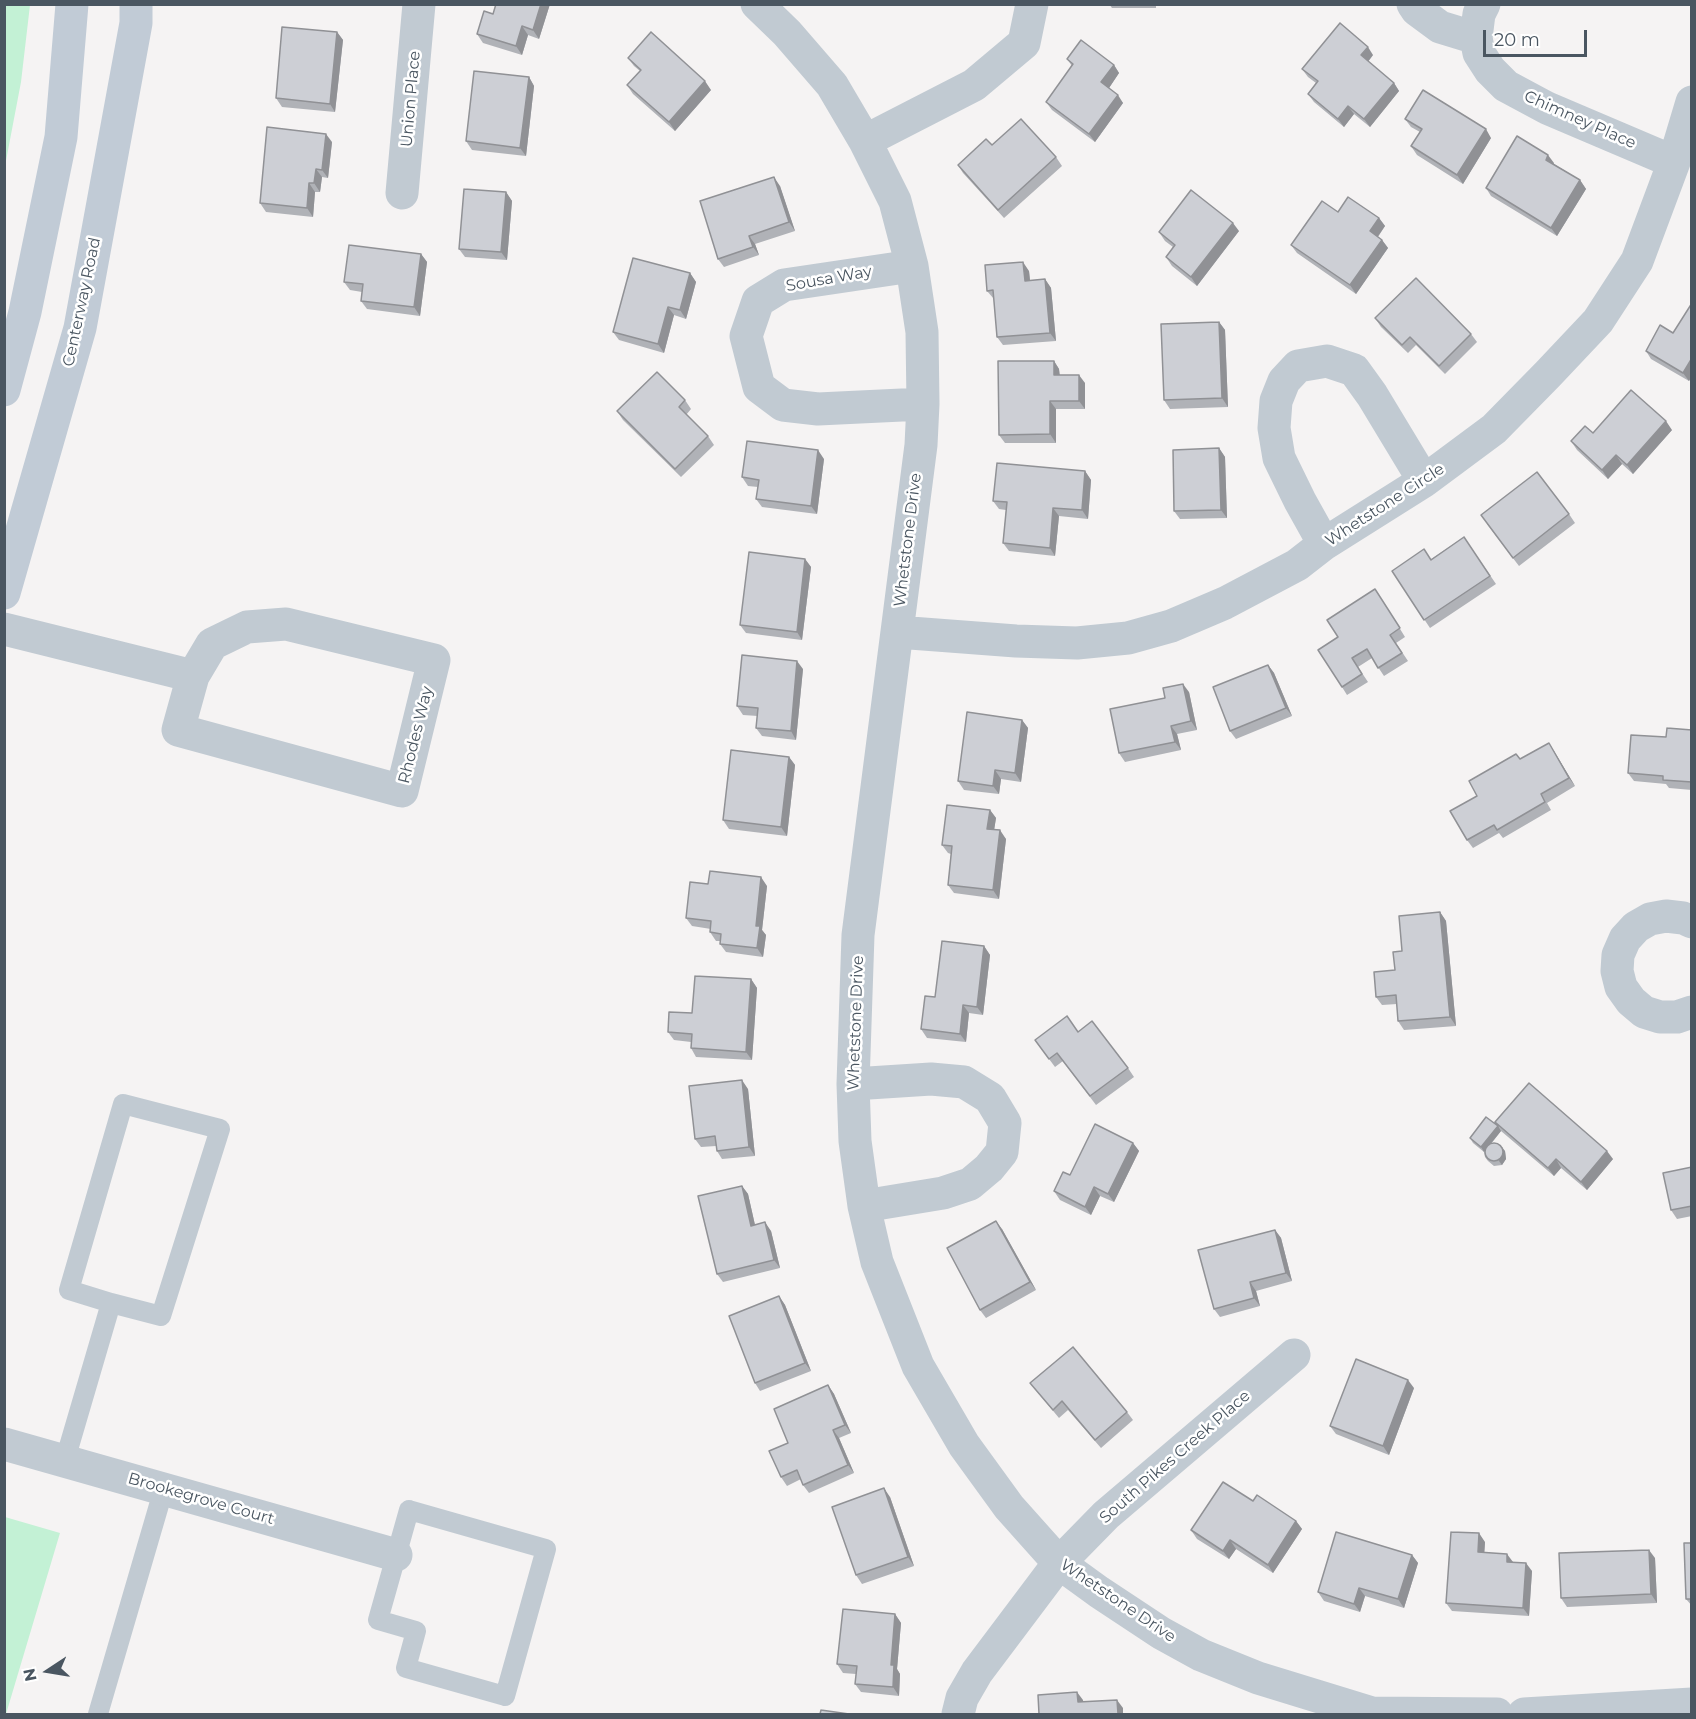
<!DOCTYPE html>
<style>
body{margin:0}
#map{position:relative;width:1696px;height:1719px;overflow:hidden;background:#f5f3f3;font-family:Montserrat,sans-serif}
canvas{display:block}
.frame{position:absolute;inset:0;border:6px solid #4a5661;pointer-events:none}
.north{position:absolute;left:18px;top:1641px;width:60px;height:60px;-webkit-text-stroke:4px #fff;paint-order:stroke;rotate:258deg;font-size:16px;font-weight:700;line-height:24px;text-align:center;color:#4a5661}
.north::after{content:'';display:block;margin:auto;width:21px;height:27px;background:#4a5661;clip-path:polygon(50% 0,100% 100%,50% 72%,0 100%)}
.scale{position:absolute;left:1483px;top:30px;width:104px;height:27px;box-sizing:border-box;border:3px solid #4a5661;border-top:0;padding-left:8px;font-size:18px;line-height:21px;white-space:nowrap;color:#4a5661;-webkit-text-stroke:4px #fff;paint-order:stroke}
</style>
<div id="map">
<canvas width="1696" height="1719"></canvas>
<div class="frame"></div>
<div class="north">N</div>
<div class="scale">20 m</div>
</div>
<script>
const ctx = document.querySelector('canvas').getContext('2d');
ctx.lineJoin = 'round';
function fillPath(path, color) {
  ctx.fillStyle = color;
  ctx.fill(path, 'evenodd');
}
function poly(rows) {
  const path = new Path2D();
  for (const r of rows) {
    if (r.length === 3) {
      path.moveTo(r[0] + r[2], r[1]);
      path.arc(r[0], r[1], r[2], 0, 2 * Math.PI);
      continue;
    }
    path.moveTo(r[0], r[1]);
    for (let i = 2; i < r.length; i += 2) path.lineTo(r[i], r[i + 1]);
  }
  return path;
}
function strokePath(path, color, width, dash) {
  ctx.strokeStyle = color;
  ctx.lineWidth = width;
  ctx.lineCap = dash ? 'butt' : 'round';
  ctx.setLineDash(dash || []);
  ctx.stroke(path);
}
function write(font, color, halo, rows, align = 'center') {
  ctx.font = font + ' Montserrat,sans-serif';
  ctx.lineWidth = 5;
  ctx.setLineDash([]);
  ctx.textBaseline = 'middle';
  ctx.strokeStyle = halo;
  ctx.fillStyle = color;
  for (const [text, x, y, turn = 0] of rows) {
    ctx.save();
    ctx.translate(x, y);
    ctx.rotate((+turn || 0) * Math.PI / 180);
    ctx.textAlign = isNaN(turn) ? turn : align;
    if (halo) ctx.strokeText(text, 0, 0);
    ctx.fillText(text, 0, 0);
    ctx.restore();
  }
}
fillPath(poly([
 [5,4,30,5,21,82,5,166],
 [5,1517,60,1533,6,1714,4,1714]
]), '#c3f1d5');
strokePath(poly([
 [65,1460,111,1303,69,1290,123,1104,220,1129,161,1316,111,1303],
 [409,1510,546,1549,505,1696,406,1668,416,1631,378,1620,409,1510],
 [98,1714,164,1488]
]), '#c1cad2', 20);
strokePath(poly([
 [757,4,787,33,832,85,865,141,895,201,912,266,922,332,923,404,921,445,858,935,853,1084,855,1141,864,1206,877,1262,918,1366,964,1445,1009,1507,1059,1563,1099,1592,1161,1633,1201,1655,1258,1678,1372,1713,1497,1714],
 [1413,4,1417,10,1440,27,1476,38],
 [1484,4,1479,14,1476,38,1479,53,1490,70,1506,86,1547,108,1674,162],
 [865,141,974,85,1024,43,1032,4],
 [402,193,419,4],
 [912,266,784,285,758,301,746,336,759,387,783,405,818,409,923,404],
 [1324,544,1300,501,1279,458,1274,428,1276,401,1284,381,1298,366,1327,361,1354,370,1372,395,1424,481],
 [286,624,434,660,402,791,178,730,193,676,212,644,247,627,286,624],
 [4,629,193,676],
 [897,632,1016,641,1077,643,1128,638,1171,626,1225,603,1297,565,1324,544,1424,481,1494,429,1548,374,1598,321,1637,261,1674,162,1692,102],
 [1692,922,1683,918,1666,916,1650,919,1636,927,1625,939,1618,955,1617,971,1621,987,1631,1001,1644,1012,1660,1017,1677,1017,1692,1012],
 [853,1084,931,1079,964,1082,990,1098,1005,1123,1002,1152,989,1168,970,1184,943,1193,864,1206],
 [4,1444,396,1555],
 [958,1714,962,1698,977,1672,1059,1563,1106,1515,1294,1355],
 [1524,1714,1692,1704]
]), '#c1cad2', 33);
strokePath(poly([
 [4,390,25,312,61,137,72,4],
 [4,593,80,328,136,23,136,4]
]), '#c1cbd6', 33);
fillPath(poly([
 [496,4,550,4,539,39,528,35,522,55,483,43,477,34,493,14],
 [1109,4,1156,4,1156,8,1112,8],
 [337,32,343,40,335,112,282,107,276,98],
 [1373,55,1368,62,1394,83,1399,91,1370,127,1354,114,1344,127,1314,102,1308,94,1316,83,1308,77,1302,69],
 [628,58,711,90,675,131,633,94,627,85,640,71,634,66],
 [1067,59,1114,65,1119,73,1109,88,1123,103,1095,142,1052,110,1046,102,1072,66],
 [529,77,534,86,526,156,472,150,466,141],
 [1405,119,1491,138,1463,184,1417,155,1411,146,1420,132,1411,127],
 [332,142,328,178,322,177,320,192,315,192,313,217,266,212,260,203],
 [992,145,1056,157,1062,166,1004,218,963,173,958,165],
 [1554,163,1554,164,1580,180,1586,189,1557,236,1491,196,1486,188],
 [780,186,795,231,755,244,759,255,724,267,718,259],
 [506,192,512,201,507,260,465,257,459,249],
 [1338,212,1379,218,1385,226,1378,237,1382,240,1388,248,1356,294,1297,253,1291,245],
 [1239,231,1197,286,1172,266,1166,257,1173,247,1165,241,1159,232],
 [421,254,427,262,420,316,367,309,361,301,362,292,350,290,344,282],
 [1029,271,1030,281,1045,279,1051,288,1056,341,1003,345,997,337,994,299,987,291],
 [690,273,696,282,686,319,674,315,664,353,619,340,613,332],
 [1692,303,1692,376,1689,381,1651,359,1646,351,1673,333],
 [1375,318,1471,334,1477,342,1445,374,1416,345,1408,353,1381,327],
 [1219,322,1225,330,1228,407,1170,409,1164,400],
 [1054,361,1059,369,1060,375,1085,383,1085,409,1056,409,1056,443,1005,443,999,435],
 [685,400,691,409,686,415,708,436,714,445,681,477,623,420,617,411],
 [1672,430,1633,474,1622,464,1608,479,1577,450,1571,441,1593,433],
 [1219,448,1225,457,1227,518,1180,519,1174,511],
 [824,459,817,514,762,507,756,499,758,487,748,486,742,477],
 [1085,471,1091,480,1088,519,1059,516,1055,556,1009,551,1003,543,1006,510,999,509,993,501],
 [1569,514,1575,523,1519,566,1487,524],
 [1464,537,1496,584,1430,628,1392,571,1431,559],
 [805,559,811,567,802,640,746,633,740,625],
 [1381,598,1405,637,1396,643,1408,661,1384,676,1372,658,1358,667,1368,682,1347,695,1342,687,1338,637],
 [1268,665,1274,673,1292,716,1236,739,1230,731],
 [803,669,796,740,762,736,756,728,758,716,743,715,737,706],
 [1189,692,1197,730,1177,734,1181,750,1125,762,1119,753,1165,698],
 [1022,720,1028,728,1021,782,1001,779,999,794,964,790,958,781],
 [1692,730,1692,790,1669,788,1666,784,1634,781,1628,773,1666,737],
 [1554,751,1575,786,1547,803,1551,810,1503,838,1499,833,1473,848,1467,840,1477,796,1520,759],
 [789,757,795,765,787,836,729,829,723,820],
 [990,810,996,818,994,830,1006,839,999,899,954,893,948,885,951,854,948,853,942,845],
 [708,884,767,886,762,930,766,935,763,957,726,952,720,944,720,941,716,941,710,932,711,929,692,926,686,918],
 [1440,912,1446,921,1456,1026,1404,1030,1398,1021,1397,1004,1382,1005,1376,997,1395,970,1402,951],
 [984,946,990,955,983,1015,969,1013,966,1042,927,1038,921,1029,935,997],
 [751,979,757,988,752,1060,696,1057,691,1048,691,1042,674,1040,668,1032],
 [1078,1032,1128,1068,1134,1077,1096,1105,1063,1061,1055,1067,1035,1040],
 [748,1089,755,1156,722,1159,717,1151,716,1146,701,1147,695,1139],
 [1495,1122,1613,1159,1587,1190,1561,1168,1554,1176,1501,1131,1491,1144,1505,1151,1506,1159,1502,1165,1494,1166,1488,1161,1485,1157,1484,1152,1473,1143,1470,1138,1498,1126],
 [1133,1143,1139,1151,1114,1202,1100,1196,1091,1215,1060,1200,1054,1191,1070,1175],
 [1692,1167,1692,1216,1677,1219,1671,1210],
 [742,1186,748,1194,755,1225,771,1231,780,1268,723,1282,717,1274],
 [1002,1229,1036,1290,986,1318,980,1310],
 [1275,1230,1281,1238,1292,1281,1256,1291,1260,1306,1220,1317,1214,1309],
 [779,1296,785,1305,811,1371,760,1391,755,1383],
 [1030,1383,1127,1412,1133,1420,1101,1448,1068,1410,1059,1418],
 [828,1385,834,1394,851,1433,839,1438,854,1473,809,1493,803,1485,801,1479,787,1486,781,1477,788,1443],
 [1414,1388,1389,1455,1336,1434,1330,1426],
 [890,1497,914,1566,862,1584,856,1575],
 [1253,1501,1296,1521,1302,1529,1273,1573,1236,1549,1229,1559,1197,1539,1191,1530],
 [1485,1542,1484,1552,1513,1562,1532,1571,1529,1616,1452,1611,1446,1603],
 [1692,1543,1692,1606,1686,1599],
 [1412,1555,1418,1563,1404,1608,1365,1596,1360,1612,1324,1601,1318,1592],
 [1655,1558,1657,1603,1567,1607,1561,1598],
 [895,1614,901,1623,897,1669,900,1674,899,1696,861,1692,855,1684,856,1674,843,1673,837,1664]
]), '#b0b2b7');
fillPath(poly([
 [541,4,550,4,539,39,533,30],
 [522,26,528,35,522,55,516,46],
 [337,32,343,40,335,112,330,104],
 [1368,47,1373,55,1366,64,1361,55],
 [1114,65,1119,73,1107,91,1101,82],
 [529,77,534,86,526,156,520,148],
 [705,81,711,90,675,131,669,122],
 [1394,83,1399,91,1370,127,1364,119],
 [1118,95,1123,103,1095,142,1089,134],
 [1348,106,1354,114,1344,127,1338,119],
 [1486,129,1491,138,1463,184,1457,175],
 [326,134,332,142,328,178,322,170],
 [1548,155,1554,163,1552,168,1546,160],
 [316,169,322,177,320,192,314,183],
 [774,177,780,186,795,231,789,222],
 [1580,180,1586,189,1557,236,1551,228],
 [309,183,315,192,313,217,307,208],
 [506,192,512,201,507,260,501,252],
 [1379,218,1385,226,1376,239,1370,231],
 [1233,223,1239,231,1197,286,1191,277],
 [749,236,755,244,759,255,753,247],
 [1382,240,1388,248,1356,294,1350,285],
 [421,254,427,262,420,316,414,307],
 [1023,262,1029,271,1031,290,1025,281],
 [690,273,696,282,686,319,680,310],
 [1045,279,1051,288,1056,341,1050,333],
 [668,307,674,315,664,353,658,344],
 [1219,322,1225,330,1228,407,1222,398],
 [1692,358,1692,376,1689,381,1683,373],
 [1054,361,1059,369,1060,383,1054,375],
 [1079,375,1085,383,1085,409,1079,401],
 [1050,401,1056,409,1056,443,1050,434],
 [1666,421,1672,430,1633,474,1627,465],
 [1219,448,1225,457,1227,518,1221,510],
 [818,450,824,459,817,514,811,506],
 [1616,455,1622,464,1608,479,1602,470],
 [1085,471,1091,480,1088,519,1082,510],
 [1053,508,1059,516,1055,556,1050,548],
 [805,559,811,567,802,640,797,632],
 [797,661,803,669,796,740,791,731],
 [1268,665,1274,673,1292,716,1286,708],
 [1183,684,1189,692,1197,730,1191,721],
 [1022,720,1028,728,1021,782,1015,773],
 [1171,726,1177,734,1181,750,1175,742],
 [1549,743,1554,751,1575,786,1569,778],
 [789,757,795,765,787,836,781,827],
 [995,770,1001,779,999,794,993,786],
 [990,810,996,818,993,837,987,829],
 [1000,830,1006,839,999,899,993,890],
 [761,877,767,886,762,930,766,935,763,957,757,948,756,926],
 [1440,912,1446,921,1456,1026,1450,1017],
 [984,946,990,955,983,1015,977,1007],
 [751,979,757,988,752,1060,746,1052],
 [963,1005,969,1013,966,1042,960,1034],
 [742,1080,748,1089,755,1156,749,1147],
 [1498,1126,1501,1131,1484,1152,1481,1147],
 [1133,1143,1139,1151,1114,1202,1108,1194],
 [1502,1147,1505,1151,1506,1159,1502,1165,1499,1161],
 [1607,1151,1613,1159,1587,1190,1581,1182],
 [1556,1159,1561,1168,1554,1176,1548,1168],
 [742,1186,748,1194,757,1234,751,1226],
 [1094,1187,1100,1196,1091,1215,1085,1207],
 [996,1221,1002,1229,1036,1290,1030,1282],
 [765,1222,771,1231,780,1268,774,1260],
 [1275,1230,1281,1238,1292,1281,1286,1273],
 [1250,1282,1256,1291,1260,1306,1254,1298],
 [779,1296,785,1305,811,1371,805,1363],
 [1408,1380,1414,1388,1389,1455,1383,1446],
 [828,1385,834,1394,851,1433,845,1425],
 [833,1430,839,1438,854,1473,848,1465],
 [884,1488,890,1497,914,1566,908,1557],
 [1296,1521,1302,1529,1273,1573,1268,1565],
 [1479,1533,1485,1542,1484,1560,1478,1552],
 [1230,1540,1236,1549,1229,1559,1223,1551],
 [1649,1550,1655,1558,1657,1603,1651,1594],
 [1507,1554,1513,1562,1507,1562],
 [1412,1555,1418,1563,1404,1608,1398,1599],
 [1526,1563,1532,1571,1529,1616,1523,1608],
 [1359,1588,1365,1596,1360,1612,1354,1604],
 [895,1614,901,1623,897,1669,900,1674,899,1696,893,1687,891,1665],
 [1077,1692,1083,1700,1084,1711,1078,1702],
 [1117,1700,1123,1708,1123,1714,1118,1714]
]), '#909195');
const building = poly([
 [496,4,541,4,533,30,522,26,516,46,477,34,484,11,493,14,496,4],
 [1340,23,1368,47,1361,55,1394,83,1364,119,1348,106,1338,119,1308,94,1318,81,1302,69,1340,23],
 [282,27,337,32,330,104,276,98,282,27],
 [651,32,705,81,669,122,627,85,641,70,628,58,651,32],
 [1081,40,1114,65,1101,82,1118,95,1089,134,1046,102,1073,64,1067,59,1081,40],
 [474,71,529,77,520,148,466,141,474,71],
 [1423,90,1486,129,1457,175,1411,146,1422,129,1405,119,1423,90],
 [1021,119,1056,157,998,210,958,165,986,139,992,145,1021,119],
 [267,127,326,134,322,170,316,169,314,183,309,183,307,208,260,203,267,127],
 [1517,136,1548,155,1546,160,1580,180,1551,228,1486,188,1517,136],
 [774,177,789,222,749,236,753,247,718,259,700,201,774,177],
 [464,189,506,192,501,252,459,249,464,189],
 [1191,190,1233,223,1191,277,1166,257,1175,245,1159,232,1191,190],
 [1348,197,1379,218,1370,231,1382,240,1350,285,1291,245,1322,201,1338,212,1348,197],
 [349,245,421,254,414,307,361,301,363,284,344,282,349,245],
 [633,258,690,273,680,310,668,307,658,344,613,332,633,258],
 [1023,262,1025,281,1045,279,1050,333,997,337,993,290,987,291,985,265,1023,262],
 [1416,278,1471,334,1439,366,1410,337,1402,345,1375,318,1416,278],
 [1692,303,1692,358,1683,373,1646,351,1660,325,1673,333,1692,303],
 [1219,322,1222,398,1164,400,1161,324,1219,322],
 [998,361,1054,361,1054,375,1079,375,1079,401,1050,401,1050,434,999,435,998,361],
 [657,372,685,400,679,407,708,436,675,469,617,411,657,372],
 [1631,390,1666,421,1627,465,1616,455,1602,470,1571,441,1585,426,1593,433,1631,390],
 [747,441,818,450,811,506,756,499,759,480,742,477,747,441],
 [1219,448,1221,510,1174,511,1173,450,1219,448],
 [997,463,1085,471,1082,510,1053,508,1050,548,1003,543,1007,502,993,501,997,463],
 [1537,472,1569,514,1513,558,1481,515,1537,472],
 [1464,537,1490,576,1424,620,1392,571,1424,549,1431,560,1464,537],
 [749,552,805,559,797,632,740,625,749,552],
 [1375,589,1400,628,1390,635,1402,653,1378,668,1367,649,1352,658,1362,674,1342,687,1318,650,1338,637,1327,620,1375,589],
 [742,655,797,661,791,731,756,728,758,708,737,706,742,655],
 [1268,665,1286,708,1230,731,1213,687,1268,665],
 [1183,684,1191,721,1171,726,1175,742,1119,753,1110,709,1165,698,1163,688,1183,684],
 [967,712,1022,720,1015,773,995,770,993,786,958,781,967,712],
 [1667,728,1692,730,1692,782,1663,780,1663,776,1628,773,1631,735,1666,737,1667,728],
 [1549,743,1569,778,1541,794,1545,802,1497,830,1494,825,1467,840,1450,811,1477,796,1469,781,1516,754,1520,759,1549,743],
 [731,750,789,757,781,827,723,820,731,750],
 [947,805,990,810,987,829,1000,830,993,890,948,885,952,846,942,845,947,805],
 [710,871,761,877,756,926,760,926,757,948,720,944,721,934,710,932,711,921,686,918,690,882,708,884,710,871],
 [1440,912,1450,1017,1398,1021,1396,995,1376,997,1374,972,1395,970,1393,952,1402,951,1399,916,1440,912],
 [942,941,984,946,977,1007,963,1005,960,1034,921,1029,925,996,935,997,942,941],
 [695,976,751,979,746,1052,691,1048,692,1034,668,1032,669,1012,692,1013,695,976],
 [1067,1016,1078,1032,1092,1021,1128,1068,1090,1096,1057,1053,1049,1059,1035,1040,1067,1016],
 [742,1080,749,1147,717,1151,715,1136,695,1139,689,1086,742,1080],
 [1529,1083,1607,1151,1581,1182,1556,1159,1548,1168,1495,1122,1529,1083],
 [1486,1117,1498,1126,1481,1147,1470,1138,1486,1117],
 [1095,1124,1133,1143,1108,1194,1094,1187,1085,1207,1054,1191,1063,1172,1070,1175,1095,1124],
 [1494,1152,9],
 [1692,1167,1692,1206,1671,1210,1663,1173,1692,1167],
 [742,1186,751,1226,765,1222,774,1260,717,1274,698,1196,742,1186],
 [996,1221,1030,1282,980,1310,947,1248,996,1221],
 [1275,1230,1286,1273,1250,1282,1254,1298,1214,1309,1198,1250,1275,1230],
 [779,1296,805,1363,755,1383,729,1316,779,1296],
 [1073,1347,1127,1412,1095,1440,1062,1401,1053,1410,1030,1383,1073,1347],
 [1356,1359,1408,1380,1383,1446,1330,1426,1356,1359],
 [828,1385,845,1425,833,1430,848,1465,803,1485,797,1470,781,1477,769,1451,788,1443,774,1409,828,1385],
 [1223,1482,1253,1501,1257,1495,1296,1521,1268,1565,1230,1540,1223,1551,1191,1530,1223,1482],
 [884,1488,908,1557,856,1575,832,1507,884,1488],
 [1336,1532,1412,1555,1398,1599,1359,1588,1354,1604,1318,1592,1336,1532],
 [1451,1532,1479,1533,1478,1552,1507,1554,1507,1562,1526,1563,1523,1608,1446,1603,1451,1532],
 [1684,1543,1692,1543,1692,1599,1686,1599,1684,1543],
 [1649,1550,1651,1594,1561,1598,1559,1553,1649,1550],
 [843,1609,895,1614,891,1665,894,1665,893,1687,855,1684,857,1666,837,1664,843,1609],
 [1077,1692,1078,1702,1117,1700,1118,1714,1039,1714,1038,1695,1077,1692],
 [821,1710,849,1714,820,1714,821,1710]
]);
fillPath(building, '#cdcfd5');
strokePath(building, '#909195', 1.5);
write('16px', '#4a5661', '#fff', [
 ["Union Place",411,99,-85],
 ["Chimney Place",1580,120,24],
 ["Sousa Way",829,279,-10],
 ["Centerway Road",82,302,-78],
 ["Whetstone Circle",1385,505,-33],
 ["Whetstone Drive",908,540,-83],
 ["Rhodes Way",416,735,-76],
 ["Whetstone Drive",856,1023,-88],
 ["South Pikes Creek Place",1175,1457,-41],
 ["Brookegrove Court",201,1499,16],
 ["Whetstone Drive",1118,1601,34]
]);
</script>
